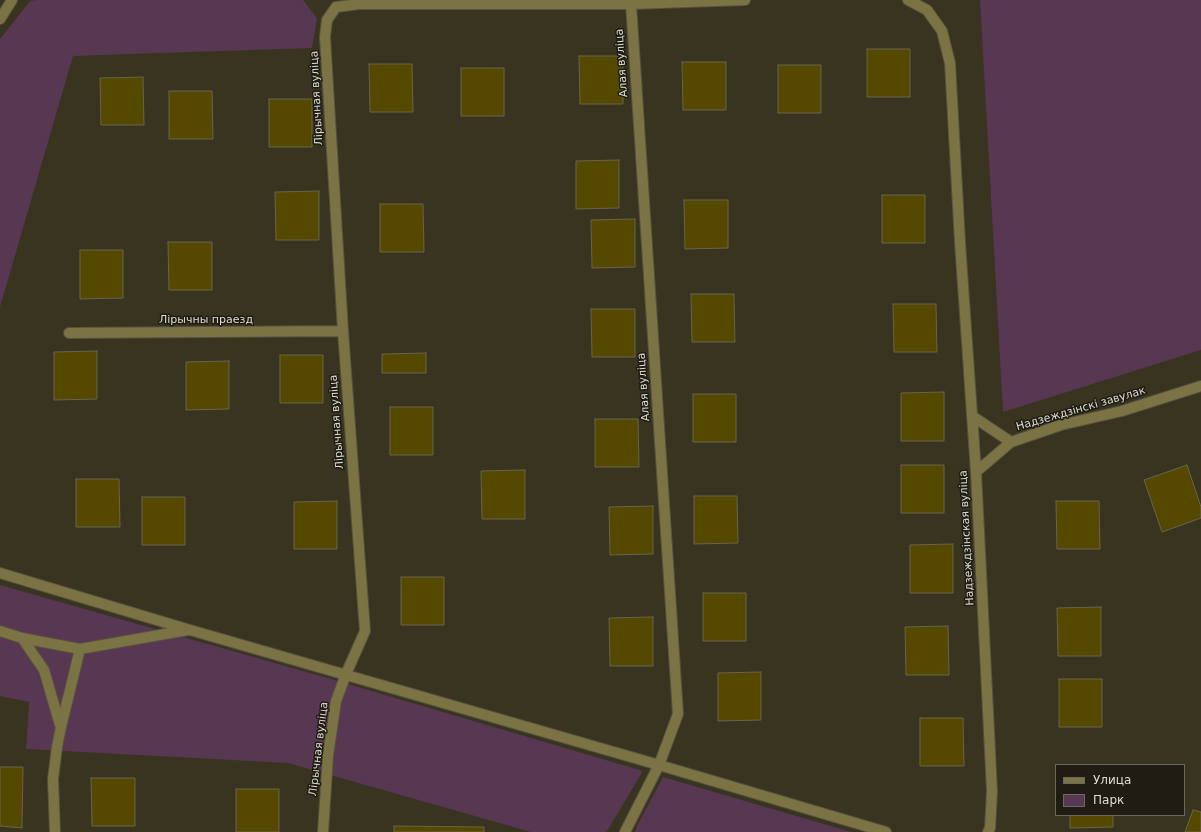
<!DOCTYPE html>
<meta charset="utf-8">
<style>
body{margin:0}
#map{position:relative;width:1201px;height:832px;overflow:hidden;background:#383420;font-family:"DejaVu Sans",sans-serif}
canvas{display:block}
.legend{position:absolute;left:1055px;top:764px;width:130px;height:52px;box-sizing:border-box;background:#1e1c13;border:1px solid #6b695f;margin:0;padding:5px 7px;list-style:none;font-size:12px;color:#dfdcd0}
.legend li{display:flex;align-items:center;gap:8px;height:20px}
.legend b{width:20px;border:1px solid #6b695f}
</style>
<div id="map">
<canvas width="1201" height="832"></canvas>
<ul class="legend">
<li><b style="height:5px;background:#7c7345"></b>Улица</li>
<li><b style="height:11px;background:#573751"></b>Парк</li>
</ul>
</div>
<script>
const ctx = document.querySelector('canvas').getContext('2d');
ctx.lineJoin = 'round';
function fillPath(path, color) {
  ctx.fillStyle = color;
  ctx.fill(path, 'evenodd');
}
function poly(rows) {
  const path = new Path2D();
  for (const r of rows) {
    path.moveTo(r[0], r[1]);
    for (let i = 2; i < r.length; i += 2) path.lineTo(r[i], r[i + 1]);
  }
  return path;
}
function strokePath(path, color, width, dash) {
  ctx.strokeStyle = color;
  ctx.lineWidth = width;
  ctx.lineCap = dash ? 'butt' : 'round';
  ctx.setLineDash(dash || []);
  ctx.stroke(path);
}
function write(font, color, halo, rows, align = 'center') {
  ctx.font = font + ' "DejaVu Sans",sans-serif';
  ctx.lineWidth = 3;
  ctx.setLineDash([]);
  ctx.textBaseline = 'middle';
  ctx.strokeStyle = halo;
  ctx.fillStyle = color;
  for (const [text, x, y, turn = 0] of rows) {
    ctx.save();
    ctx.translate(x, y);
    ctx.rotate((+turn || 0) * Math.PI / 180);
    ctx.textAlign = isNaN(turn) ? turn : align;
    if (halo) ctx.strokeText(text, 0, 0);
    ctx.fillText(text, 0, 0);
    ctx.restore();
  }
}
fillPath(poly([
 [36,0,303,0,317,18,312,48,73,56,0,307,0,39,30,1],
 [980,0,1201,0,1201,350,1003,412],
 [0,585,331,679,643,771,609,828,605,832,531,832,288,763,26,749,29,702,0,696],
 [663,777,851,832,635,832,638,824]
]), '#573751');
const building = poly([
 [867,49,910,49,910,97,867,97,867,49],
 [579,56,623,56,623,104,580,104,579,56],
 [682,62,726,62,726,110,683,110,682,62],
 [369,64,412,64,413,112,370,112,369,64],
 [778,65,821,65,821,113,778,113,778,65],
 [461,68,504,68,504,116,461,116,461,68],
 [143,77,144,125,101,125,100,78,143,77],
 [169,91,212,91,213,139,169,139,169,91],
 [269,99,312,99,312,147,269,147,269,99],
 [619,160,619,208,576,209,576,161,619,160],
 [319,191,319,240,276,240,275,192,319,191],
 [882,195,925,195,925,243,882,243,882,195],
 [684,200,728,200,728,248,685,249,684,200],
 [380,204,423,204,424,252,380,252,380,204],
 [635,219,635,267,592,268,591,220,635,219],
 [168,242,212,242,212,290,169,290,168,242],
 [80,250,123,250,123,298,80,299,80,250],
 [691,294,734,294,735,342,692,342,691,294],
 [893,304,936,304,937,352,894,352,893,304],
 [591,309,635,309,635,357,592,357,591,309],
 [97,351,97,399,54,400,54,352,97,351],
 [426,353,426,373,382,373,382,354,426,353],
 [280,355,323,355,323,403,280,403,280,355],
 [229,361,229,409,186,410,186,362,229,361],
 [944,392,944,441,901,441,901,393,944,392],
 [693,394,736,394,736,442,693,442,693,394],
 [390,407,433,407,433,455,390,455,390,407],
 [595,419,638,419,639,467,595,467,595,419],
 [901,465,944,465,944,513,901,513,901,465],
 [1187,465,1201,507,1201,518,1162,532,1144,480,1187,465],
 [525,470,525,519,482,519,481,471,525,470],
 [76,479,119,479,120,527,76,527,76,479],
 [694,496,737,496,738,543,694,544,694,496],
 [142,497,185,497,185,545,142,545,142,497],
 [337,501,337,549,294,549,294,502,337,501],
 [1056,501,1099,501,1100,549,1057,549,1056,501],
 [653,506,653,554,610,555,609,507,653,506],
 [953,544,953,593,910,593,910,545,953,544],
 [401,577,444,577,444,625,401,625,401,577],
 [703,593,746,593,746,641,703,641,703,593],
 [1101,607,1101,656,1058,656,1057,608,1101,607],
 [653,617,653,666,610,666,609,618,653,617],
 [948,626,949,675,906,675,905,627,948,626],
 [761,672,761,720,718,721,718,673,761,672],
 [1059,679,1102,679,1102,727,1059,727,1059,679],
 [920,718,963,718,964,766,920,766,920,718],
 [0,767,23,767,22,828,0,826,0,767],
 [91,778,135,778,135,826,92,826,91,778],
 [236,789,279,789,279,832,236,832,236,789],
 [1193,810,1201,812,1201,832,1185,832,1193,810],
 [1070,815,1113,815,1113,827,1070,828,1070,815],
 [394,826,484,827,484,832,394,832,394,826]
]);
fillPath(building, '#554900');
strokePath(building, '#68644e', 1);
const minor = poly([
 [908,0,927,10,942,31,950,63,960,242,976,472,992,791,990,828,988,832],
 [336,7,359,4,631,4,745,0],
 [0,19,12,0],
 [69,333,343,331],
 [972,416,1011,442],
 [976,472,1011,442,1061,425,1122,411,1201,386],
 [0,573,190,630,659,765,886,832],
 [0,631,22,638,80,649],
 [22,638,44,670,60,725],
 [55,832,53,779,57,747,61,727,80,649,188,630],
 [323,832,328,756,336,701,346,674,365,631,343,331,325,37,327,20,336,7],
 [625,832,659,765,678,714,631,4]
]);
strokePath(minor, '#565240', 12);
strokePath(minor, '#7c7345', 10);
write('11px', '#dfdcd0', '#1e1c13', [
 ["Алая вуліца",622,63,-94],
 ["Лірычная вуліца",317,98,-93],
 ["Лірычны праезд",206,320],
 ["Алая вуліца",644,387,-94],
 ["Надзеждзінскі завулак",1081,409,-16],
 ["Лірычная вуліца",337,422,-94],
 ["Надзеждзінская вуліца",967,538,-93],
 ["Лірычная вуліца",319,749,-83]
]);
</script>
